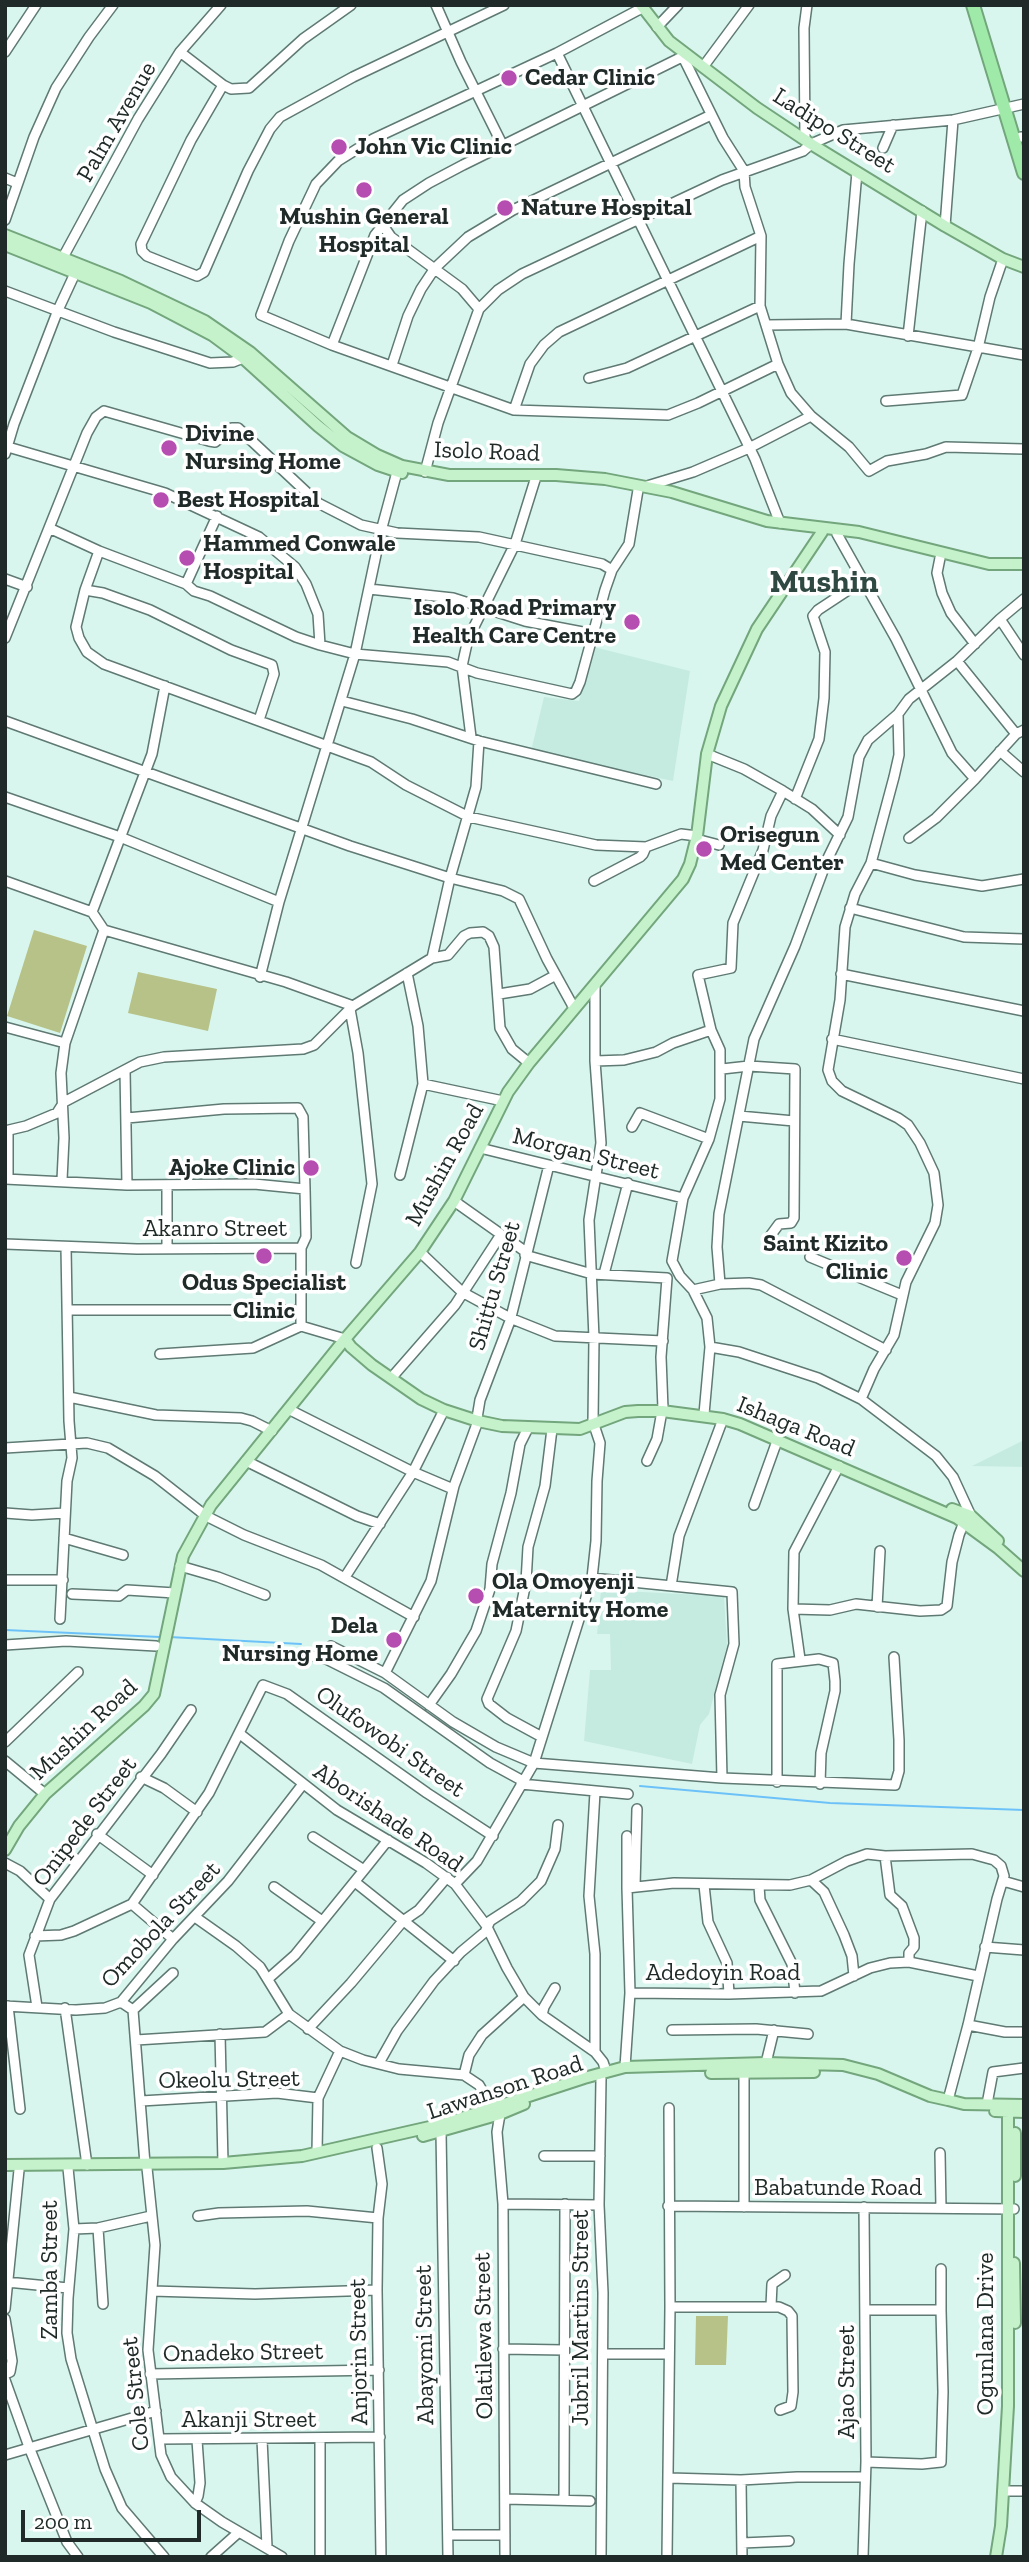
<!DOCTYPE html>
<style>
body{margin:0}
#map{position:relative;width:1029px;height:2562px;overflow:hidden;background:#d9f6ee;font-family:"Zilla Slab",serif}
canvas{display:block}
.frame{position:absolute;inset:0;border:7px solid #202b29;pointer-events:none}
.scale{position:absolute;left:21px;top:2510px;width:180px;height:32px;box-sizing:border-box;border:4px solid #202b29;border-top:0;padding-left:9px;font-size:21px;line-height:24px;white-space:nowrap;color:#202b29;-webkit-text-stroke:5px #fff;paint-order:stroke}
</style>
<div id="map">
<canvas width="1029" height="2562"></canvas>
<div class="frame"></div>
<div class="scale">200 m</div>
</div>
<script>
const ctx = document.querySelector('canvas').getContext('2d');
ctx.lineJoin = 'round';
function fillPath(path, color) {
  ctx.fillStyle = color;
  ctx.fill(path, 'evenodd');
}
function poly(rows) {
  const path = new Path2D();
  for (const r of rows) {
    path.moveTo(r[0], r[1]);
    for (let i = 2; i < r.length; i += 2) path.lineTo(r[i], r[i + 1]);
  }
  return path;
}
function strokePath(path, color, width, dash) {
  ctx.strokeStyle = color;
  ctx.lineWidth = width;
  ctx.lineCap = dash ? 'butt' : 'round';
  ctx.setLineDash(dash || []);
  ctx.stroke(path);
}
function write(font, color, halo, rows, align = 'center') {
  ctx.font = font + ' "Zilla Slab",serif';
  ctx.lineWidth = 7;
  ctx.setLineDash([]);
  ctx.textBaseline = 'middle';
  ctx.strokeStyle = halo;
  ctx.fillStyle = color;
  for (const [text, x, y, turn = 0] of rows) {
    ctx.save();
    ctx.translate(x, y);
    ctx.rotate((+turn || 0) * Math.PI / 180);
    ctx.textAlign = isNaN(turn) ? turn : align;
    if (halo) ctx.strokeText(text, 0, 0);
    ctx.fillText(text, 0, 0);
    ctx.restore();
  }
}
fillPath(poly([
 [594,647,690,671,673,781,531,751,544,697,579,701],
 [1024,1440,1024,1467,972,1466],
 [601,1590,724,1596,727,1646,709,1714,700,1725,692,1764,584,1741,590,1670,611,1670,610,1634,597,1634]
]), '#c5ebe1');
fillPath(poly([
 [34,930,87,946,60,1033,7,1016],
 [138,972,217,989,208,1031,128,1013],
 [696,2316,728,2316,726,2365,695,2365]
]), '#b6c288');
strokePath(poly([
 [5,1630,160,1637],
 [169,1637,301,1644],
 [640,1786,830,1803,1024,1810]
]), '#6cc2f8', 2);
const minor = poly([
 [436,5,461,62,503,146],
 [642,8,557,53,373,139,338,161,316,184,289,241,261,315,332,345,514,410,668,415,698,403,778,364],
 [657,27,678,5],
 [5,52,36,5],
 [180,52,223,85,231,89,249,88,303,39,351,5],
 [557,53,755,459,780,523],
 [683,57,723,138,744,171,745,187,761,236,760,306,778,364,791,393,811,416],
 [703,67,749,5],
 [223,85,191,140,141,244,142,251,147,256,197,276,204,272,248,171,270,129,280,117,353,77,504,5],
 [1021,137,1024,137],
 [805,139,804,28,807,5],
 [883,148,893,125],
 [5,178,17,183],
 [5,220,34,137,56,88,89,37,113,5],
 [382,224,391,237,462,289,479,309],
 [945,226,953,120],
 [61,261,138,119,180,52,221,5],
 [5,291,114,332,210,363,233,362,243,358],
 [846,324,849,264,857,172],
 [767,325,846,324,1024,355],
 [908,336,922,211],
 [332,345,375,235,403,200,429,183,463,165,686,55],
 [392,365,408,316,421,289,435,268,468,237,513,210,711,115],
 [589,378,627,368,760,306],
 [886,401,962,395,978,348,990,297,1003,259],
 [514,410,530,364,544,345,559,332,761,236],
 [8,447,165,493,259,537,295,567,306,584,318,614,320,645],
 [5,454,14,424,58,310,77,269],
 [425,472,438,423,479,309,498,290,522,274,722,180,803,151,811,144,843,130,953,120,1024,104],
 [647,486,693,472,749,448,811,416,849,447,869,471,887,461,926,454,946,447,1024,449],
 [49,528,99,551,186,584,194,591,210,596,296,637,320,645,355,654,448,662,477,673,572,694,576,691,580,682,605,590,612,570,629,544,638,490],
 [837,534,896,639,952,753,975,779],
 [99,551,85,590,76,627,79,638,87,652,104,664,371,762,406,785,469,817,596,845,646,847,681,834,697,836],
 [940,558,937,573,942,593,951,613,975,644],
 [5,579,27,587],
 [186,584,217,516],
 [369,589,453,598,525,621,593,634],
 [85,590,103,593,150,610,231,650,272,665,274,674,259,720],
 [1000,619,1024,655],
 [5,638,87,433,96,417,104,411,209,441,215,442,232,428,238,428,318,503,361,525,397,533,479,537,602,564,612,570],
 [957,661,1016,734],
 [342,701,412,719,479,741,656,784],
 [5,721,350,846,450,878,503,891,519,899,547,959,574,1008],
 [471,737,462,666,468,639,515,544,535,480],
 [1000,751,1024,772],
 [707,754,744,769,783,791,812,809,840,835],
 [5,797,120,837,279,902],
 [795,799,819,739,824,698,825,652,813,616,818,610,862,581],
 [909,838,936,818,975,779,1016,734,1024,730],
 [696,839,719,845],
 [871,863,915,875,982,886,1024,879],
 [5,881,92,912,104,930,286,982,353,1006,432,958,450,878,476,787,479,741],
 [594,881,640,857,643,854,646,847],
 [850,908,964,937,1024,939],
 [92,912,152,754,165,686],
 [432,958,448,955,464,936,470,933,483,932,489,936,494,947,500,1028,512,1049,529,1063],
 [841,974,1024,1011],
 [260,977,279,902,355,654,381,531,397,472],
 [499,994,530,989,556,975],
 [350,1009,358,1053,372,1184,356,1263],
 [5,1027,65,1043],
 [832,1039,1024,1079],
 [595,1061,624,1060,656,1052,673,1043,711,1030],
 [722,1069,749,1066,795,1069,794,1218,791,1223,779,1224,768,1239],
 [125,1070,127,1185],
 [423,1084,503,1101],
 [739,1116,794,1121],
 [127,1118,224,1109,298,1108,303,1117,305,1189,306,1237,301,1248],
 [632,1127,640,1113,709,1139],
 [5,1131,26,1126,57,1113,64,1102,140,1062,164,1057,303,1049,314,1045,353,1006],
 [480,1148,683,1198],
 [400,1175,423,1084,418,1026,407,973],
 [5,1179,127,1185,254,1184,305,1189],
 [8,1179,8,1131],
 [62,1180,64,1138,61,1073,65,1043,104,930],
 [454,1201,526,1252],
 [5,1244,137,1249,301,1248,301,1326,345,1339],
 [167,1248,167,1185],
 [420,1252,462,1292,510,1318,555,1336,663,1341],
 [525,1255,592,1274,667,1278,661,1357,663,1409],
 [810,1257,902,1295],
 [604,1274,628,1183],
 [720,1284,717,1247,719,1214,754,1039,795,946,827,860,848,817,859,757,868,740,898,714,909,699,957,661,1000,619,1024,599],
 [693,1290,720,1284,749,1283,761,1285,886,1350],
 [67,1310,300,1310],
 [710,1347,739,1352,818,1378,861,1399,936,1456,953,1477,971,1516,964,1522,959,1535,952,1562,947,1606,941,1610,920,1611,856,1604,830,1610,793,1609],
 [160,1354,253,1348,301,1326],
 [393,1376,455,1305,500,1236],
 [69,1397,156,1415,241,1418,252,1421,272,1431],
 [861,1399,874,1369,894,1335,906,1282,935,1223,938,1205,934,1173,920,1143,908,1125,898,1118,842,1091,832,1081,828,1070,840,1000,845,927,855,894,871,863,894,777,899,755,898,714],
 [290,1410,413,1472,345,1577],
 [444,1410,413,1472,453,1489],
 [704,1414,710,1347,707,1318,693,1290,680,1276,672,1261,683,1198,709,1139,720,1099,720,1050,711,1030,698,975,731,968,733,923,763,850,771,816,783,791],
 [477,1418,480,1400,510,1321,549,1165],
 [5,1448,87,1443,108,1448,155,1476,206,1516,244,1535,321,1565,414,1617],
 [246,1461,357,1516,380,1524],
 [647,1461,657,1439,662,1411],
 [754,1505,777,1441],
 [5,1513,32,1515,65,1513],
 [64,1538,123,1555],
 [180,1566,218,1577,265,1595],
 [592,1578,732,1592,734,1644,720,1695,722,1778,895,1785,899,1771,899,1740,894,1657],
 [5,1580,63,1580],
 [671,1586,679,1536,723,1419],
 [72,1594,119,1596,127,1590,175,1593],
 [877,1607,880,1551],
 [60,1619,67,1481,72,1458,69,1421,66,1247],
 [5,1645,66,1641,156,1646],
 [331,1646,385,1673,453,1722,496,1747,534,1763,722,1778],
 [307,1655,326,1659,384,1688,490,1763,523,1781],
 [800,1659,793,1609,794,1552,839,1466],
 [385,1673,431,1581,454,1486,478,1421],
 [429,1705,451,1674,476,1631,490,1589,492,1564,511,1493,520,1444,528,1428],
 [240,1734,337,1810,426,1863,455,1884,486,1925,507,1968,524,1997,542,2015,595,2052,603,2062,606,2071],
 [542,1737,507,1718,489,1704,487,1699,516,1631,526,1582,528,1547,545,1486,552,1429],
 [5,1742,78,1672],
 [5,1761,45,1794],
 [141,1777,164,1788,197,1812],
 [777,1782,777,1664,819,1659,833,1663,835,1681,835,1691,821,1753,820,1784],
 [521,1784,628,1794],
 [97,1834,153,1875],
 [885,1856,890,1895,902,1906,914,1938,914,1947,909,1953,909,1962],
 [5,1863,20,1871,50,1899],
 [364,1870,388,1840],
 [811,1880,824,1892,844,1935,852,1956,854,1976],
 [1003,1881,1024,1887],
 [355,1882,454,1961],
 [455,1884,477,1861,534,1763,592,1578,596,1541,597,1481,600,1443,593,1422,594,1338,589,1220,601,1143,595,1061,595,985],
 [704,1885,708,1922,727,1963,729,1994],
 [759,1886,760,1900,792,1964,795,1993],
 [274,1887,322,1921],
 [635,1887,637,1809],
 [627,1888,627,1836],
 [132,1904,173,1939],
 [195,1917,236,1946,260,1967,289,2014,340,2051,363,2060,399,2069,464,2075,479,2085,492,2107],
 [35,1936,61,1935,74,1931,132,1904,209,1793,263,1685,287,1694,427,1793,493,1836],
 [985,1947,1024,1950],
 [269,1978,295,1955,364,1870,313,1837],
 [630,1993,729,1994,821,1991,870,1968,890,1963,909,1962,978,1976],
 [121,2002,133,2010,145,2164],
 [5,2006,76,2010,105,2008,121,2002,173,1939,228,1881,303,1784],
 [8,2006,20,2109],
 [37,2007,29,1955,50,1899,161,1754,191,1710],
 [65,2008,87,2165],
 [133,2010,173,1973],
 [542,2015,544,2007,555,1988],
 [968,2025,1005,2032,1024,2032],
 [308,2029,351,1983,403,1921,419,1910,447,1877],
 [672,2030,756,2029,808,2034],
 [220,2034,223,2163],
 [136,2040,265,2032,289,2014],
 [595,2052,595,1954,589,1896,595,1792],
 [379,2063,397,2031,434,1981,461,1952,485,1932,490,1921,521,1901,541,1881,555,1849,558,1825],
 [766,2063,774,2030],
 [625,2067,630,1993,627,1888,674,1883,790,1885,811,1880,847,1861,867,1854,885,1856,972,1854,994,1860,1001,1866,1004,1876,997,1899,968,2025,948,2100],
 [464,2075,469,2055,482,2035,524,1997],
 [601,2079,599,2205,603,2293,601,2557],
 [141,2101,277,2093,318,2098],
 [987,2104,993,2072,1024,2068],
 [500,2114,497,2132,503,2204,505,2557],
 [441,2132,448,2557],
 [377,2148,382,2184,378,2218,377,2290,381,2557],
 [317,2152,318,2098,340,2051],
 [940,2153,941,2208],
 [544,2156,600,2156],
 [68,2168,74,2229,68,2298,67,2333,71,2359,105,2469,122,2508,164,2557],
 [147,2168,155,2245,148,2350,161,2455,171,2477,195,2503,222,2522,282,2557],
 [503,2204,599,2205],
 [668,2206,1014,2209],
 [744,2207,744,2072],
 [198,2216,219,2213,307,2211,378,2218],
 [98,2228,103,2304],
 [74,2229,98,2228,151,2216],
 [7,2282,68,2288],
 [152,2291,255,2294,377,2290],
 [771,2306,772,2284,785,2275],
 [670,2307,779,2307,788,2311,792,2316,793,2392,791,2406,780,2410],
 [5,2309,19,2170],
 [866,2310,941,2310,941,2269],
 [5,2319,12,2361,10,2372,5,2374],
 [503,2349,564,2350],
 [603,2354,668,2354],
 [150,2374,379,2370],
 [5,2380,29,2447,67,2542,78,2557],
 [160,2439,380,2437],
 [262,2439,267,2547],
 [5,2455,156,2411],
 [866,2462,922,2464,941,2462,943,2392,941,2310],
 [669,2478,741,2480,797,2477,865,2477],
 [741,2480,742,2557],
 [1003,2491,1024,2491],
 [505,2499,590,2501],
 [564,2500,565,2204],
 [195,2503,198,2496,200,2483,197,2440],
 [448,2535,505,2535],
 [742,2543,789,2541],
 [211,2557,239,2532],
 [320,2557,320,2439],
 [667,2557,670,2307,669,2108],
 [863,2557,866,2462,864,2207]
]);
const major = poly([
 [641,5,669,41,757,108,811,144,945,226,1003,259,1024,267],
 [5,235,121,281,205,321,250,352,347,437,377,455,402,466,449,475,556,475,605,479,672,492,767,521,859,532,989,564,1024,564],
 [5,245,151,303,212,335,243,358,318,426,343,446,378,465,402,473],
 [345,1339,351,1347,372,1365,421,1399,444,1410,478,1421,502,1426,580,1429,625,1412,638,1411,662,1411,723,1419,740,1424,957,1518,998,1548,1024,1571],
 [952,1509,971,1516,998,1541],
 [5,1850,19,1826,45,1794,144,1706,154,1694,183,1556,211,1505,345,1339,420,1252,454,1201,508,1092,529,1063,683,879,690,864,697,836,707,754,721,706,757,629,822,532],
 [711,2073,814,2072],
 [995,2111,1024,2112],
 [423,2136,500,2114,524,2104],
 [5,2165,223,2163,302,2156,443,2124,584,2078,625,2067,766,2063,843,2065,878,2074,930,2096,948,2100,964,2104,1024,2105],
 [1015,2176,1015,2133],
 [1014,2263,1015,2323],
 [996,2557,1001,2526,1008,2406,1008,2105]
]);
const highway = poly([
 [973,5,1024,173]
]);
strokePath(minor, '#5f7973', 12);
strokePath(major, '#73a67c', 14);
strokePath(highway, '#73a67c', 16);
strokePath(minor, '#fff', 9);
strokePath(major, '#c5f2cb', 10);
strokePath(highway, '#9fe9a9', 12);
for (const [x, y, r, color] of [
 [509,78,9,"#b64eb1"],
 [339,147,9,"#b64eb1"],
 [364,190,9,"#b64eb1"],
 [505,208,9,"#b64eb1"],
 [169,448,9,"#b64eb1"],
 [161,500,9,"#b64eb1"],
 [187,558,9,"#b64eb1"],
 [632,622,9,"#b64eb1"],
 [704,849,9,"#b64eb1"],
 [311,1168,9,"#b64eb1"],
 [264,1256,9,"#b64eb1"],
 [904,1258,9,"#b64eb1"],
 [476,1596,9,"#b64eb1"],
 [394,1640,9,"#b64eb1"]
]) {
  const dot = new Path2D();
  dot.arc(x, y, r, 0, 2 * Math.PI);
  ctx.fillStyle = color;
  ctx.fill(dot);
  strokePath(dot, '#fff', 2.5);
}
write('bold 24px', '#202b29', '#fff', [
 ["Cedar Clinic",525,78],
 ["John Vic Clinic",355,147],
 ["Nature Hospital",521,208],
 ["Mushin General",364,217,"center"],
 ["Hospital",364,245,"center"],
 ["Divine",185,434],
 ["Nursing Home",185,462],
 ["Best Hospital",177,500],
 ["Hammed Conwale",203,544],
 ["Hospital",203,572],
 ["Isolo Road Primary",616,608,"right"],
 ["Health Care Centre",616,636,"right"],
 ["Orisegun",720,835],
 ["Med Center",720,863],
 ["Ajoke Clinic",295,1168,"right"],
 ["Saint Kizito",888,1244,"right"],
 ["Clinic",888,1272,"right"],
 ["Odus Specialist",264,1283,"center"],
 ["Clinic",264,1311,"center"],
 ["Ola Omoyenji",492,1582],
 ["Maternity Home",492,1610],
 ["Dela",378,1626,"right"],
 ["Nursing Home",378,1654,"right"]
], 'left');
write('24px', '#202b29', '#fff', [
 ["Palm Avenue",117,122,-60],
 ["Ladipo Street",834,131,32],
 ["Isolo Road",487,452,2],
 ["Morgan Street",586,1154,14],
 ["Mushin Road",445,1165,-61],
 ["Akanro Street",215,1229],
 ["Shittu Street",495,1286,-74],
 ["Ishaga Road",796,1427,22],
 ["Mushin Road",84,1730,-43],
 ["Olufowobi Street",390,1742,35],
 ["Aborishade Road",388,1818,34],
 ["Onipede Street",85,1822,-53],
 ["Omobola Street",161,1925,-47],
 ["Adedoyin Road",723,1973],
 ["Okeolu Street",229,2080,-1],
 ["Lawanson Road",505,2088,-18],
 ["Babatunde Road",838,2188],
 ["Zamba Street",50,2270,-90],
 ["Jubril Martins Street",581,2318,-90],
 ["Ogunlana Drive",986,2334,-90],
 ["Olatilewa Street",484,2336,-91],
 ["Abayomi Street",425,2345,-91],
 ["Anjorin Street",359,2352,-91],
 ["Onadeko Street",243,2353,-1],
 ["Ajao Street",847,2382,-90],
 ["Cole Street",136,2394,-96],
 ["Akanji Street",249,2420]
]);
write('bold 32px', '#2f4842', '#fff', [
 ["Mushin",824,583]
]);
</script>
